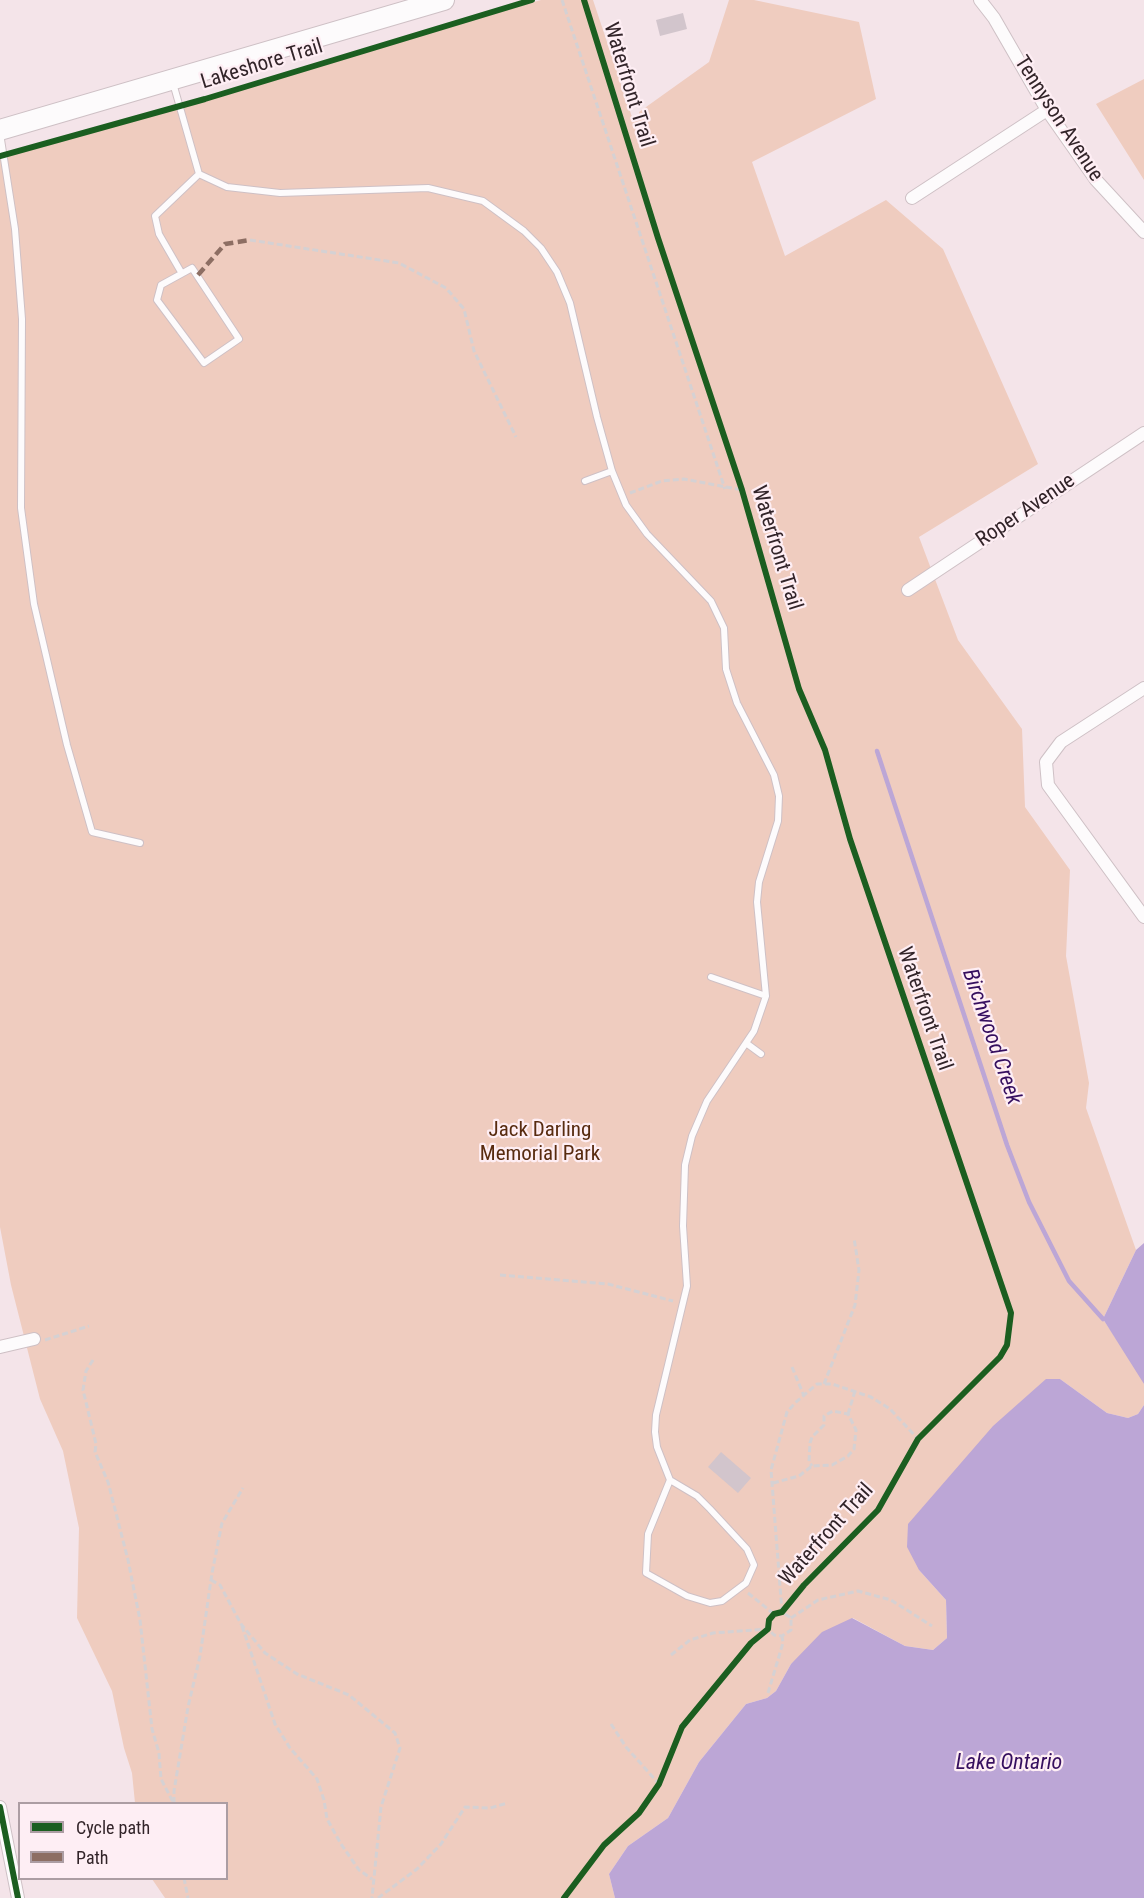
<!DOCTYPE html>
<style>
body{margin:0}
#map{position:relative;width:1144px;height:1898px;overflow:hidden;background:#f4e4e9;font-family:"Roboto Condensed",sans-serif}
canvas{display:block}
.legend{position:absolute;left:18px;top:1802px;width:210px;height:78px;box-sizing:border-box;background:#feeef4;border:2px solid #ac9da3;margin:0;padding:8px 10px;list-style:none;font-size:18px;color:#322429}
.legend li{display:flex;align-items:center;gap:12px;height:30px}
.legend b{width:30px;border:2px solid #ac9da3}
</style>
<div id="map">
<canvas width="1144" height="1898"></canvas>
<ul class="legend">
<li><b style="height:8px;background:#1b5e20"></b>Cycle path</li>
<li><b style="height:8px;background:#8d6e63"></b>Path</li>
</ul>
</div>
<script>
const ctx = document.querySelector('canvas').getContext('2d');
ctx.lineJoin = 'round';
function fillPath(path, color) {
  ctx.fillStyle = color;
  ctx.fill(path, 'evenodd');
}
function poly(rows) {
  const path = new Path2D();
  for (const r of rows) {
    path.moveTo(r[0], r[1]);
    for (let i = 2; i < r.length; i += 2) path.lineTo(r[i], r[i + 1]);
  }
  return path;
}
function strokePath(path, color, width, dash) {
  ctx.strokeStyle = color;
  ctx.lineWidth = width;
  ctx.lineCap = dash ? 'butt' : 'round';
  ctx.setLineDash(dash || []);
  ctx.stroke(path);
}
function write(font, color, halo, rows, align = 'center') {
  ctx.font = font + ' "Roboto Condensed",sans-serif';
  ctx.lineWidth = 4.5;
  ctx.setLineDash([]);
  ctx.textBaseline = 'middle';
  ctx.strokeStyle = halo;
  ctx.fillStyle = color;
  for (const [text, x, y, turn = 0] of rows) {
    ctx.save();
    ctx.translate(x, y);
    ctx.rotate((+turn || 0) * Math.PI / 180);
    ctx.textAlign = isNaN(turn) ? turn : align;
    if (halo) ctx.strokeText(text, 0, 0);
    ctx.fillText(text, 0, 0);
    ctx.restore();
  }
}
fillPath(poly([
 [541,0,593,0,633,120,640,118,639,112,709,62,729,0,754,0,859,22,876,99,752,162,785,256,886,200,943,249,1038,464,919,537,958,640,1022,729,1025,807,1070,870,1066,956,1089,1083,1086,1108,1136,1250,1103,1319,1141,1376,1144,1384,1144,1405,1138,1414,1128,1418,1107,1413,1060,1379,919,1570,946,1600,947,1638,933,1650,905,1646,853,1618,791,1664,776,1691,767,1698,746,1704,699,1762,668,1818,628,1846,609,1874,615,1898,165,1898,152,1879,226,1878,226,1804,135,1803,132,1773,124,1748,112,1691,77,1618,79,1528,63,1451,40,1399,11,1285,0,1227,0,156],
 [1144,79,1144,180,1096,104]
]), '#efccbf');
fillPath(poly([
 [1144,1243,1144,1384,1103,1319,1136,1250],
 [1046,1379,1060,1379,1107,1413,1128,1418,1138,1414,1144,1405,1144,1898,615,1898,609,1874,628,1846,668,1818,699,1762,746,1704,767,1698,776,1691,791,1664,822,1632,852,1618,905,1646,933,1650,947,1638,946,1600,919,1570,907,1547,908,1524,993,1426]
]), '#bca6d6');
strokePath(poly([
 [877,751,1007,1145,1029,1202,1069,1281,1103,1319]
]), '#bca6d6', 4.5);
fillPath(poly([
 [683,13,687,29,660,36,656,20],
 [721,1452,751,1478,738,1493,708,1467]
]), '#d2c5cc');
const service = poly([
 [173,83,199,174,227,187,280,193,428,188,483,201,524,231,541,248,557,272,570,303,597,417,612,471,626,505,647,534,711,601,724,628,726,669,737,703,774,775,779,796,778,821,759,882,757,902,766,996,754,1031,707,1101,692,1136,685,1165,683,1226,687,1286,656,1415,655,1432,657,1447,670,1480,697,1496,710,1509,747,1549,754,1565,746,1583,722,1601,710,1603,687,1596,646,1573,648,1534,670,1480],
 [0,133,15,229,22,319,21,508,34,604,67,745,92,832,140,843],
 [192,268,239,339,204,363,157,300,161,285,192,268],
 [181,272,159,234,155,216,199,174],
 [585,481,612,471],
 [711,977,766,996],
 [746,1043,761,1054]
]);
const minor = poly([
 [980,0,994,18,1047,110,1096,180,1144,232],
 [912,198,1047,110],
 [908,590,1144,433],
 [1144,688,1061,742,1046,762,1048,785,1144,917],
 [0,1347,34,1339],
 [0,1807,18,1898]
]);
const primary = poly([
 [0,130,444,0]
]);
strokePath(service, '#cec0c5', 8);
strokePath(minor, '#cec0c5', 14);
strokePath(primary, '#cec0c5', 22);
strokePath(poly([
 [562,0,725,489],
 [250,240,399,263,446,288,464,309,474,351,516,437],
 [630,493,662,481,684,479,742,490],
 [500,1275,608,1284,673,1301],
 [45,1340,89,1326],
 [93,1360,86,1371,83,1390,96,1444,95,1452,108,1482,128,1560,140,1620,152,1729,159,1753,161,1779,174,1804],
 [792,1367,804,1396],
 [824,1384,855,1305,859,1270,854,1238],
 [848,1414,855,1391],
 [773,1483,799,1476,812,1466,832,1465,848,1456,854,1449,856,1430,848,1414,833,1411,824,1416,824,1425,812,1437,810,1443,809,1462,812,1466],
 [211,1580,220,1585,241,1624,265,1653,297,1674,349,1695,395,1733,400,1748,381,1807,372,1898],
 [748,1593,774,1614],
 [791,1618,818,1600,858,1591,891,1600,932,1626],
 [242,1626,275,1724,290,1748,317,1779,324,1800,327,1819,341,1844,359,1870,372,1879],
 [671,1655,690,1640,713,1633,768,1629,774,1635,782,1636,791,1630,791,1618,782,1612,771,1470,787,1412,795,1403,817,1384,832,1384,871,1397,890,1409,918,1439],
 [768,1693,783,1643,782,1636],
 [611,1724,626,1747,659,1784],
 [174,1803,174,1791,188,1707,200,1656,212,1573,222,1523,243,1488],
 [184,1878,188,1898],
 [378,1898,417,1869,441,1844,465,1807,490,1808,508,1803]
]), '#d5d1d3', 3, [6, 3]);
strokePath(service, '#fdfbfc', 6);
strokePath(minor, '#fdfbfc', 12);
strokePath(primary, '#fdfbfc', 20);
strokePath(poly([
 [198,275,225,244,250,240]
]), '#8d6e63', 4.5, [9, 4.5]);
strokePath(poly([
 [0,156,205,99,532,0],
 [0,1807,18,1898],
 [564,1898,604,1845,639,1813,659,1784,682,1727,751,1643,768,1629,769,1620,774,1614,782,1612,804,1585,878,1510,918,1439,1000,1357,1007,1345,1011,1313,850,839,825,750,799,689,742,490,658,238,584,0]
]), '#1b5e20', 6);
write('21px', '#322429', '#feeef4', [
 ["Lakeshore Trail",262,65,-17],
 ["Waterfront Trail",628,85,73],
 ["Tennyson Avenue",1058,119,57],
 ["Roper Avenue",1026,511,-34],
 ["Waterfront Trail",776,548,73],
 ["Waterfront Trail",924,1009,71],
 ["Waterfront Trail",827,1535,-48]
]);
write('21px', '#582b0f', '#feeef4', [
 ["Jack Darling",540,1131],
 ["Memorial Park",540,1155]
]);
write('italic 22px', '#360f5f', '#feeef4', [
 ["Birchwood Creek",991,1037,71],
 ["Lake Ontario",1009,1763]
]);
</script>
